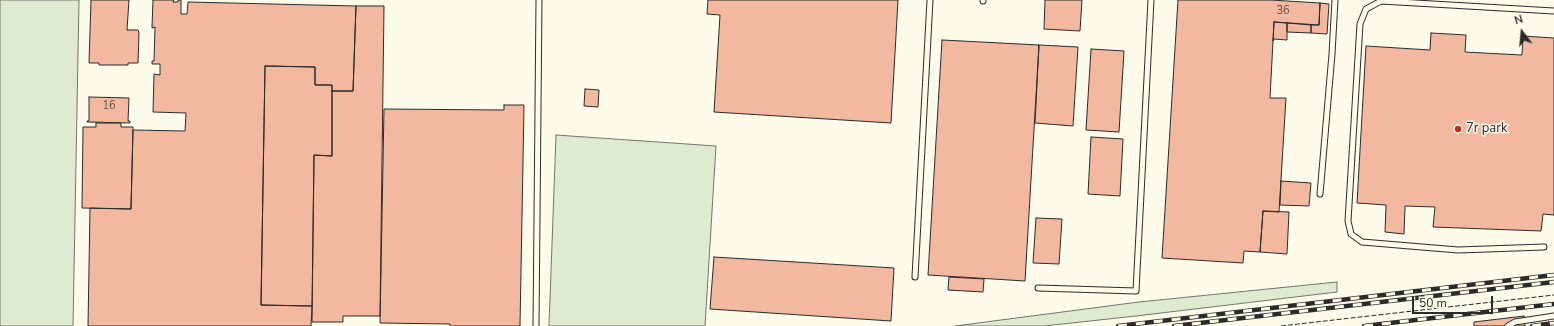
<!DOCTYPE html>
<style>
body{margin:0}
#map{position:relative;width:1554px;height:326px;overflow:hidden;background:#fdfbea;font-family:"Nunito Sans",sans-serif}
canvas{display:block}
.north{position:absolute;left:1502px;top:12px;width:40px;height:40px;-webkit-text-stroke:3px #fdfbea;paint-order:stroke;rotate:344deg;font-size:11px;font-weight:700;line-height:16px;text-align:center;color:#2b2b2b}
.north::after{content:'';display:block;margin:auto;width:14px;height:18px;background:#2b2b2b;clip-path:polygon(50% 0,100% 100%,50% 72%,0 100%)}
.scale{position:absolute;left:1412px;top:296px;width:81px;height:18px;box-sizing:border-box;border:2px solid #2b2b2b;border-top:0;padding-left:5px;font-size:12px;line-height:14px;white-space:nowrap;color:#2b2b2b;-webkit-text-stroke:3px #fdfbea;paint-order:stroke}
</style>
<div id="map">
<canvas width="1554" height="326"></canvas>
<div class="north">N</div>
<div class="scale">50 m</div>
</div>
<script>
const ctx = document.querySelector('canvas').getContext('2d');
ctx.lineJoin = 'round';
function fillPath(path, color) {
  ctx.fillStyle = color;
  ctx.fill(path, 'evenodd');
}
function poly(rows) {
  const path = new Path2D();
  for (const r of rows) {
    path.moveTo(r[0], r[1]);
    for (let i = 2; i < r.length; i += 2) path.lineTo(r[i], r[i + 1]);
  }
  return path;
}
function strokePath(path, color, width, dash) {
  ctx.strokeStyle = color;
  ctx.lineWidth = width;
  ctx.lineCap = dash ? 'butt' : 'round';
  ctx.setLineDash(dash || []);
  ctx.stroke(path);
}
function write(font, color, halo, rows, align = 'center') {
  ctx.font = font + ' "Nunito Sans",sans-serif';
  ctx.lineWidth = 3;
  ctx.setLineDash([]);
  ctx.textBaseline = 'middle';
  ctx.strokeStyle = halo;
  ctx.fillStyle = color;
  for (const [text, x, y, turn = 0] of rows) {
    ctx.save();
    ctx.translate(x, y);
    ctx.rotate((+turn || 0) * Math.PI / 180);
    ctx.textAlign = isNaN(turn) ? turn : align;
    if (halo) ctx.strokeText(text, 0, 0);
    ctx.fillText(text, 0, 0);
    ctx.restore();
  }
}
const green = poly([
 [0,0,79,0,73,326,0,326,0,0],
 [556,135,716,146,705,326,549,326,556,135],
 [1337,282,1337,292,1136,316,1044,326,955,326,1139,302,1337,282]
]);
fillPath(green, '#deebd1');
strokePath(green, '#74746e', 1);
const building = poly([
 [91,0,129,0,127,30,138,30,139,33,138,63,128,63,128,65,99,65,99,63,89,63,91,0],
 [153,0,174,0,173,2,178,2,178,0,181,0,181,14,187,14,188,2,356,6,353,91,332,91,332,85,315,85,315,67,265,66,261,305,312,306,311,326,88,326,90,208,131,209,133,130,185,131,186,113,153,112,154,74,160,75,160,64,152,64,152,61,154,61,155,27,152,28,153,0],
 [708,0,898,0,891,123,714,112,720,15,707,14,708,0],
 [1045,0,1082,0,1080,31,1044,29,1045,0],
 [1178,0,1271,0,1320,3,1319,25,1274,22,1270,98,1286,98,1279,212,1263,211,1260,252,1244,251,1243,263,1162,258,1178,0],
 [1320,3,1329,4,1327,34,1311,33,1311,25,1319,25,1320,3],
 [356,6,384,6,380,316,343,316,343,322,312,322,314,155,332,156,332,91,353,91,356,6],
 [1274,22,1287,23,1287,40,1274,39,1273,41,1274,22],
 [1287,23,1311,25,1311,33,1287,32,1287,23],
 [1431,33,1466,35,1465,52,1522,55,1523,36,1554,38,1554,215,1543,214,1541,231,1433,227,1435,207,1405,206,1404,234,1385,232,1386,205,1357,203,1366,46,1430,50,1431,33],
 [942,40,1039,45,1025,281,928,275,942,40],
 [1039,45,1078,47,1073,126,1035,123,1039,45],
 [1091,49,1124,51,1119,132,1086,130,1091,49],
 [265,66,315,67,315,85,332,85,332,156,314,155,312,306,261,305,265,66],
 [585,89,599,90,598,107,584,106,585,89],
 [89,97,129,98,128,121,130,121,130,123,87,122,87,121,89,121,89,97],
 [504,105,524,105,520,326,450,326,450,324,380,323,384,109,504,110,504,105],
 [96,123,121,123,121,127,133,127,131,209,82,208,83,127,96,127,96,123],
 [1091,137,1123,139,1120,196,1088,194,1091,137],
 [1281,181,1311,183,1309,206,1280,205,1281,181],
 [1263,211,1289,212,1287,254,1260,252,1263,211],
 [1036,218,1062,219,1059,264,1033,263,1036,218],
 [714,257,894,268,891,321,710,309,714,257],
 [949,277,984,279,983,292,948,290,949,277],
 [1524,316,1525,326,1474,326,1474,322,1524,316]
]);
fillPath(building, '#f2b8a0');
strokePath(building, '#2b2b2b', 1);
const service = poly([
 [983,1,983,0],
 [1320,194,1332,54,1335,0],
 [1544,247,1458,250,1362,242,1351,234,1348,221,1360,24,1366,9,1381,1,1554,11],
 [915,277,930,0],
 [1038,288,1136,291,1151,0],
 [536,326,539,0],
 [1508,326,1515,322,1554,316]
]);
strokePath(service, '#2b2b2b', 7);
strokePath(service, '#fdfbea', 5);
const rail = poly([
 [1118,326,1554,275],
 [1174,326,1554,282],
 [1364,326,1554,304],
 [1532,326,1554,323]
]);
strokePath(rail, '#2b2b2b', 4.5);
strokePath(rail, '#fdfbea', 3, [9]);
strokePath(poly([
 [1281,326,1554,295]
]), '#2b2b2b', 1, [5, 2]);
for (const [x, y, r, color] of [
 [1458,129,4,"#c62828"]
]) {
  const dot = new Path2D();
  dot.arc(x, y, r, 0, 2 * Math.PI);
  ctx.fillStyle = color;
  ctx.fill(dot);
  strokePath(dot, '#fdfbea', 1.5);
}
write('11px', '#5d4e48', null, [
 ["36",1283,11],
 ["16",109,106]
]);
write('13px', '#2b2b2b', '#fdfbea', [
 ["7r park",1466,129]
], 'left');
</script>
